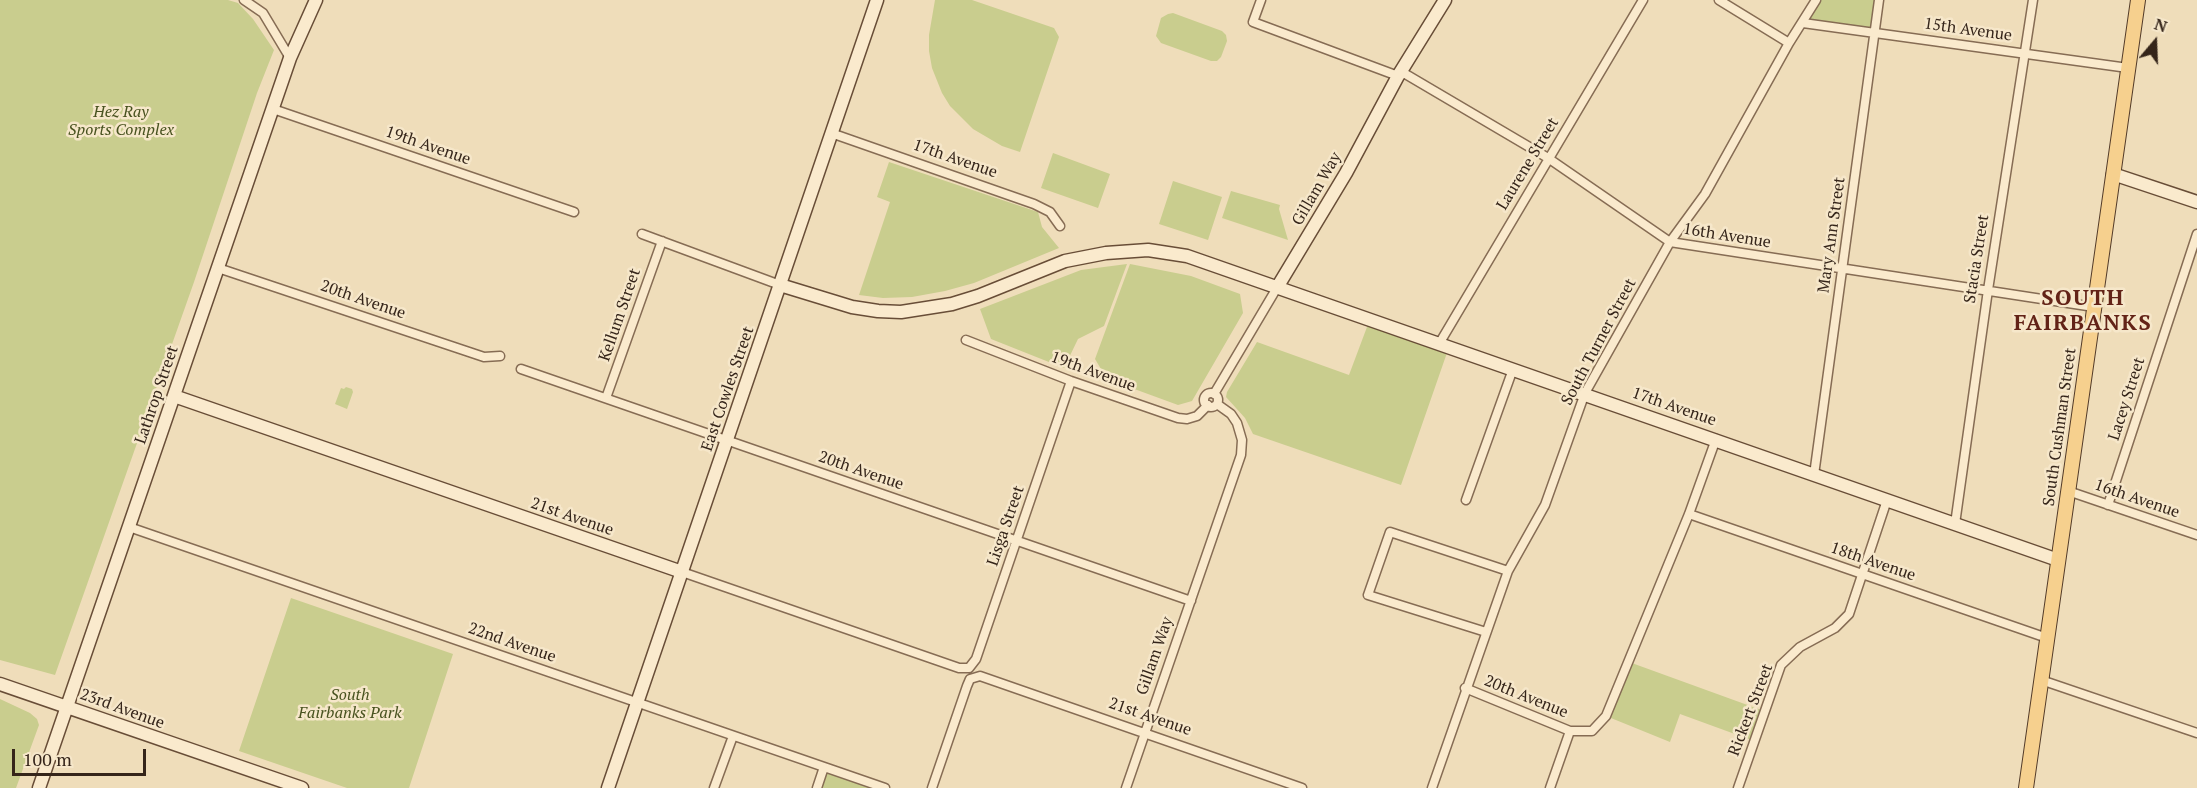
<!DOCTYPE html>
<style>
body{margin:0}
#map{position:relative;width:2197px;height:788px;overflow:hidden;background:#efddba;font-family:"PT Serif",serif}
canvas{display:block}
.north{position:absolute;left:2125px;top:12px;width:60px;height:60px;-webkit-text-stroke:4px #f6e7ca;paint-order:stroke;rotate:19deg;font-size:16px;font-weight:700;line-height:24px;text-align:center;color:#35251a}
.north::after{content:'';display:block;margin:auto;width:21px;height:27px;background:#35251a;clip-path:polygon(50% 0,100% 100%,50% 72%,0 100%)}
.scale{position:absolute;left:12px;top:749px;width:134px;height:27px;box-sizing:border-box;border:3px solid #35251a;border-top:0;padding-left:8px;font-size:18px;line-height:21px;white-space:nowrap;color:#35251a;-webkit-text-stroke:4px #f6e7ca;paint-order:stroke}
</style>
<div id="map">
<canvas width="2197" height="788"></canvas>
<div class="north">N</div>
<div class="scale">100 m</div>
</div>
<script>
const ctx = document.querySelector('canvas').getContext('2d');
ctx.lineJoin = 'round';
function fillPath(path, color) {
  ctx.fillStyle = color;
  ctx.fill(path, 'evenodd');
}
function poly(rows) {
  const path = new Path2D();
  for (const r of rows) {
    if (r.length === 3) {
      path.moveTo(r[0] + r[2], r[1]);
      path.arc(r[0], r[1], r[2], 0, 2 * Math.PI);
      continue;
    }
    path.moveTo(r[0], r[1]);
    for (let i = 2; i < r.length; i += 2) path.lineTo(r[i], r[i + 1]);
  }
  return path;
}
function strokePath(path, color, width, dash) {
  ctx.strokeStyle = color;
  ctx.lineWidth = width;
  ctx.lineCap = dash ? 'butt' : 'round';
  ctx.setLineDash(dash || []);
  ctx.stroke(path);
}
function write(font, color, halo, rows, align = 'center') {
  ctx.font = font + ' "PT Serif",serif';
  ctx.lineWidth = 5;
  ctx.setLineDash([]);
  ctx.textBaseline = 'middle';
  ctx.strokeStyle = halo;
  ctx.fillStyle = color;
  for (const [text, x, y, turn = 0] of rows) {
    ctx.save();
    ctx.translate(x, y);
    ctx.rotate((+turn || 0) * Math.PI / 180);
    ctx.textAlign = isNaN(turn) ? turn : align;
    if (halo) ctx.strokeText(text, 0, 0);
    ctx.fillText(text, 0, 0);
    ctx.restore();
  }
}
fillPath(poly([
 [0,0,228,0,238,3,253,19,274,50,257,93,194,282,55,675,0,660],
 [935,0,972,0,1054,28,1059,37,1020,152,1002,146,973,129,950,106,942,93,932,68,929,51,929,35],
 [1816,0,1879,0,1875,33,1803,23],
 [1173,13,1222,31,1226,35,1227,41,1221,57,1217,61,1211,61,1161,43,1156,36,1161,18,1168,14],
 [1053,153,1110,174,1098,208,1041,188],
 [889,162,1038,212,1042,227,1059,248,974,283,945,291,912,297,883,298,859,295,890,202,877,197],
 [1173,181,1222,197,1208,240,1159,224],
 [1231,191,1280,205,1279,209,1288,240,1222,218],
 [1127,264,1104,326,1078,339,1064,368,991,339,980,309,1081,270],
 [1130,264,1191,276,1240,294,1243,313,1192,401,1178,405,1107,379,1095,359],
 [1370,319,1449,347,1401,485,1253,434,1245,418,1226,397,1227,392,1257,342,1349,375],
 [346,387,352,389,353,392,347,409,335,404,341,388,344,389],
 [291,598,453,654,409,788,347,788,239,751],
 [1629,662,1764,711,1754,741,1680,714,1670,742,1606,716],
 [0,699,30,713,37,719,39,725,16,788,0,788],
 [824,767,885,788,817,788]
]), '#c9cd8e');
const street = poly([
 [244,0,263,13,290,58],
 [1261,0,1253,22,1398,76],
 [1719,0,1789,43],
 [1803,23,2128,68],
 [1402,72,1548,158,1670,242,2094,307],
 [273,109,574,212],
 [831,133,1034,204,1050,212,1060,226],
 [642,234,780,285],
 [218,268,484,357,500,356],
 [966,340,1071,381,1178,418,1187,419,1197,416,1208,405],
 [1439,344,1643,0],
 [521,369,1191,601],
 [1211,400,7],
 [1214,394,1278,286],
 [606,398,662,241],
 [1814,475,1879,0],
 [2068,491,2197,535],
 [1466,500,1513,369],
 [2108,505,2197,234],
 [1689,514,2047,638],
 [1955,524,1988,290,2033,0],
 [129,527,885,788],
 [682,572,959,668,969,668,976,659,1071,381],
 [1486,632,1368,595,1390,532,1508,571],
 [2041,680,2197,733],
 [1465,688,1570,731,1592,731,1606,716,1689,514,1716,439],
 [714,788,733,736],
 [817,788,824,767],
 [932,788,967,686,970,679,980,676,1302,788],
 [1126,788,1241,455,1242,440,1237,423,1231,414,1217,404],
 [1432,788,1508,571,1545,505,1585,393,1670,242,1705,194,1789,43,1816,0],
 [1550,788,1570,731],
 [1738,788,1781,665,1800,647,1835,628,1849,614,1887,500]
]);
const secondary = poly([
 [2113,174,2197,202],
 [780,285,852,307,878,311,901,312,952,304,978,296,1065,261,1106,253,1148,250,1187,256,2058,560],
 [1278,286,1346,173,1398,76,1445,0],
 [174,396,682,572],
 [0,684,302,788],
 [39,788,290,58,316,0],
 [608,788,877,0]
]);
const primary = poly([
 [2026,788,2138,0]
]);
strokePath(street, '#866c54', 11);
strokePath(secondary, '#684d37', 15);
strokePath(primary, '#533b29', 16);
strokePath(street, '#faeacd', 8);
strokePath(secondary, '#faeacd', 12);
strokePath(primary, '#f6d08e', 14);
write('16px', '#35251a', '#f6e7ca', [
 ["15th Avenue",1968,30,8],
 ["19th Avenue",428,146,19],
 ["17th Avenue",955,159,19],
 ["Laurene Street",1528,164,-59],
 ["Gillam Way",1317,189,-60],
 ["Mary Ann Street",1832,235,-82],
 ["16th Avenue",1727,236,9],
 ["Stacia Street",1977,259,-81],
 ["20th Avenue",363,300,19],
 ["Kellum Street",620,315,-71],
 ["South Turner Street",1599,342,-62],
 ["19th Avenue",1093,372,20],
 ["East Cowles Street",728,389,-71],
 ["Lathrop Street",157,395,-71],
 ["Lacey Street",2127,399,-72],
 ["17th Avenue",1674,407,19],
 ["South Cushman Street",2060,427,-82],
 ["20th Avenue",861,471,19],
 ["16th Avenue",2137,499,19],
 ["21st Avenue",572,517,19],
 ["Lisga Street",1006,526,-71],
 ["18th Avenue",1873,562,19],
 ["22nd Avenue",512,643,19],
 ["Gillam Way",1155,656,-71],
 ["20th Avenue",1526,697,22],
 ["23rd Avenue",122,709,20],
 ["Rickert Street",1751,710,-69],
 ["21st Avenue",1150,717,19]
]);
write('italic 16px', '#48521f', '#f6e7ca', [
 ["Hez Ray",121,112],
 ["Sports Complex",121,130],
 ["South",350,695],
 ["Fairbanks Park",350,713]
]);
ctx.letterSpacing = '1.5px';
write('bold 22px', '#632317', '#f6e7ca', [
 ["SOUTH",2083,299],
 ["FAIRBANKS",2083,324]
]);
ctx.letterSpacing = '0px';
</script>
